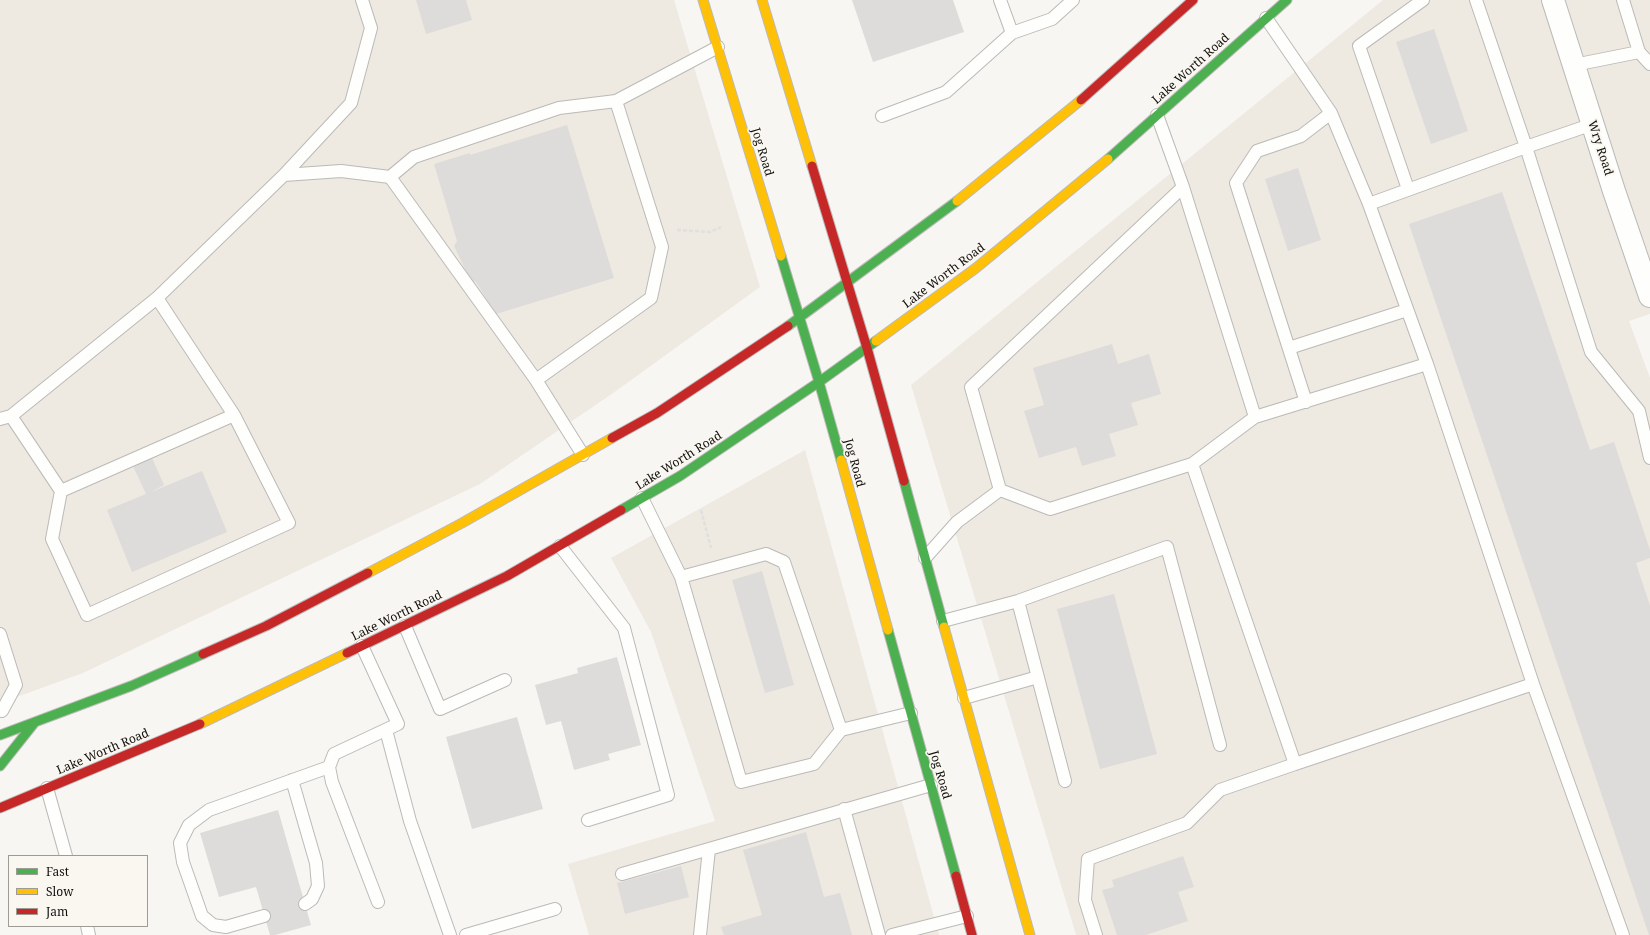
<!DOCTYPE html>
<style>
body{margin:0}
#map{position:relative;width:1650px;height:935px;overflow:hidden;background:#f8f6f3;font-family:"Noto Serif",serif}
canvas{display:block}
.legend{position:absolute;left:8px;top:855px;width:140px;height:72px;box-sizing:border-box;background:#faf7f1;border:1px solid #9d9b96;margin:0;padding:5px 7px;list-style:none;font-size:12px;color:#11100e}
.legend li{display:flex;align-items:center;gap:8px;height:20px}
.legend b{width:20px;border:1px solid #9d9b96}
</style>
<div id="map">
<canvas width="1650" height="935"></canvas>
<ul class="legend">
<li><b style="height:5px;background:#4caf50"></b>Fast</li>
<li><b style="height:5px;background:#ffc107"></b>Slow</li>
<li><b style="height:5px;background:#c62828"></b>Jam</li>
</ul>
</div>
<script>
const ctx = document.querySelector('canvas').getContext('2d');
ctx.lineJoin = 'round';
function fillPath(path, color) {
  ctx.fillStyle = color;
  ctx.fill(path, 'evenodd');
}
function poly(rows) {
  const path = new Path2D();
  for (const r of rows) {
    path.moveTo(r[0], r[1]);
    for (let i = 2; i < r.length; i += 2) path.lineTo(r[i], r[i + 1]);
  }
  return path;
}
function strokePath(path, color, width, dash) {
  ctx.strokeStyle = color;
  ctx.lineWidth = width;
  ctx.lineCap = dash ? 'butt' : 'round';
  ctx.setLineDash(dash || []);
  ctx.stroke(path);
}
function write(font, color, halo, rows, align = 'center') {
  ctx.font = font + ' "Noto Serif",serif';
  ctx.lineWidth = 3.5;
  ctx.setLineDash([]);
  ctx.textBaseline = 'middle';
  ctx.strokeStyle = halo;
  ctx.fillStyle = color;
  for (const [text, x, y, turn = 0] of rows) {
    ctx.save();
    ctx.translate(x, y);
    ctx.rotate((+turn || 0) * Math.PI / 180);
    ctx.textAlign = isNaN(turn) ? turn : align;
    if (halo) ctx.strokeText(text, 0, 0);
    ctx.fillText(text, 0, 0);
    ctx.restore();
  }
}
fillPath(poly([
 [0,0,674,0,760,287,616,391,480,484,83,673,0,703],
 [1383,0,1650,0,1650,314,1629,321,1650,378,1650,935,1076,935,911,385],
 [805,450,939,935,589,935,568,864,715,821,651,632,611,558]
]), '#eee9e1');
fillPath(poly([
 [416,0,466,0,472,20,426,34],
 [852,0,953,0,964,32,873,62],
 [1434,29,1468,131,1431,144,1396,42],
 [567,125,614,278,496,314,476,282,471,281,454,246,457,241,434,164,470,153,470,155],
 [1298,168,1321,240,1288,251,1265,179],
 [1502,192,1590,450,1614,442,1650,550,1650,558,1636,563,1650,606,1650,935,1649,935,1409,224],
 [1112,344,1118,364,1149,354,1161,394,1131,403,1138,425,1109,434,1116,456,1082,466,1076,447,1039,458,1024,411,1044,405,1033,368],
 [152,458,164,485,151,492,202,471,227,532,132,572,107,510,146,494,133,466],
 [762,571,794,685,765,693,732,580],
 [1114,594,1157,754,1100,769,1057,609],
 [617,657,641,745,608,754,610,760,574,770,561,721,546,725,535,685,578,673,577,668],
 [517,717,543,809,472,829,446,737],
 [278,810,311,925,275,935,270,935,256,887,219,897,200,833],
 [806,832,824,897,840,893,852,935,724,935,721,927,762,915,743,850],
 [1183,856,1194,887,1178,892,1188,921,1146,935,1117,935,1102,890,1114,887,1112,880],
 [681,866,689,897,625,914,617,883]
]), '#dddcda');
const lane = poly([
 [1623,0,1639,52],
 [1266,18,1331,113,1369,204,1526,147,1476,0],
 [1012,33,1052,19,1073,0],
 [1574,65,1639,52,1650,64],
 [882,116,946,92,1012,33,1000,0],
 [1593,124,1526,147,1591,352,1639,411,1650,458],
 [284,175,341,171,390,177],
 [1408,189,1359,46,1423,0],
 [1289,348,1407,310],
 [536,380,390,177,414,157,559,108,616,101,718,47],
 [1306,402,1236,183,1257,151,1301,136,1331,113],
 [11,416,61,491,52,539,87,615,289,523,234,415,157,298],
 [1255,417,1427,364,1369,204],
 [0,419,11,416,157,298,284,175,351,103,371,28,362,0],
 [583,455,536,380,651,298,662,247,616,101],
 [1192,464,1295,764,1533,684,1427,364],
 [1000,490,1050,509,1192,464,1255,417,1183,187],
 [61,491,234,415],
 [642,498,681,577,741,782,814,764,841,730,911,713],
 [560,546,624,628,668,795,588,820],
 [925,558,957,522,1000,490,971,387,1183,187,1157,115],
 [681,577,766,554,784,562,841,730],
 [1018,601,1065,781],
 [943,621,1018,601,1167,547,1220,745],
 [405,626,440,709,505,680],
 [0,634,16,685,2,711],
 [362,646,398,724,334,754,329,767,332,782,378,902],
 [1533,684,1623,935],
 [964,698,1038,677],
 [386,730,410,821,450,935],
 [292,780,316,863,318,886,312,899,305,904],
 [47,788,66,856],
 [844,809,879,935],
 [622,874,709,849],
 [264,916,226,927,213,925,202,916,183,862,180,843,189,825,209,810,329,767],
 [87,926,89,935],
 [466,935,555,909],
 [700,935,709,849,931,785],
 [892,935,967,916],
 [1096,935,1085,900,1088,859,1187,823,1220,790,1295,764]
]);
const street = poly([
 [1553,0,1614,191,1650,296]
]);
const fast = poly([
 [1108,159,1287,0],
 [781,256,819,382,841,460],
 [788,326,957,201],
 [904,481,944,627],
 [621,510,680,476,819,382,876,341],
 [888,630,956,876],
 [0,735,131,686,203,654],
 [0,766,35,722]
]);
const slow = poly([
 [703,0,781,256],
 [762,0,812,166],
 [957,201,1081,100],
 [876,341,976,268,1108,159],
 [841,460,888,630],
 [368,573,462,523,612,438],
 [944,627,1030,935],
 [200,724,347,653]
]);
const jam = poly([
 [1081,100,1193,0],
 [812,166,867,348,904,481],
 [612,438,657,413,788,326],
 [347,653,507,576,621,510],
 [203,654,266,626,368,573],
 [0,808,200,724],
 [956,876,972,935]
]);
strokePath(lane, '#bbbab8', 14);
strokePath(street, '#bbbab8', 24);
strokePath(fast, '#bbbab8', 11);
strokePath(slow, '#bbbab8', 11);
strokePath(jam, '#bbbab8', 11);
strokePath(poly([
 [677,230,710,232,721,227],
 [701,510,711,548]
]), '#e0e0df', 2.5, [4, 2]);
strokePath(lane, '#fefefd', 12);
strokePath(street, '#fefefd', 22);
strokePath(fast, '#4caf50', 9);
strokePath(slow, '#ffc107', 9);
strokePath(jam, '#c62828', 9);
write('12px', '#11100e', '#faf7f1', [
 ["Lake Worth Road",1191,69,-42],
 ["Wry Road",1600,148,72],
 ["Jog Road",762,152,73],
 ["Lake Worth Road",944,276,-37],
 ["Lake Worth Road",679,461,-32],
 ["Jog Road",854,463,75],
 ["Lake Worth Road",397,616,-26],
 ["Lake Worth Road",103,752,-23],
 ["Jog Road",940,775,74]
]);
</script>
